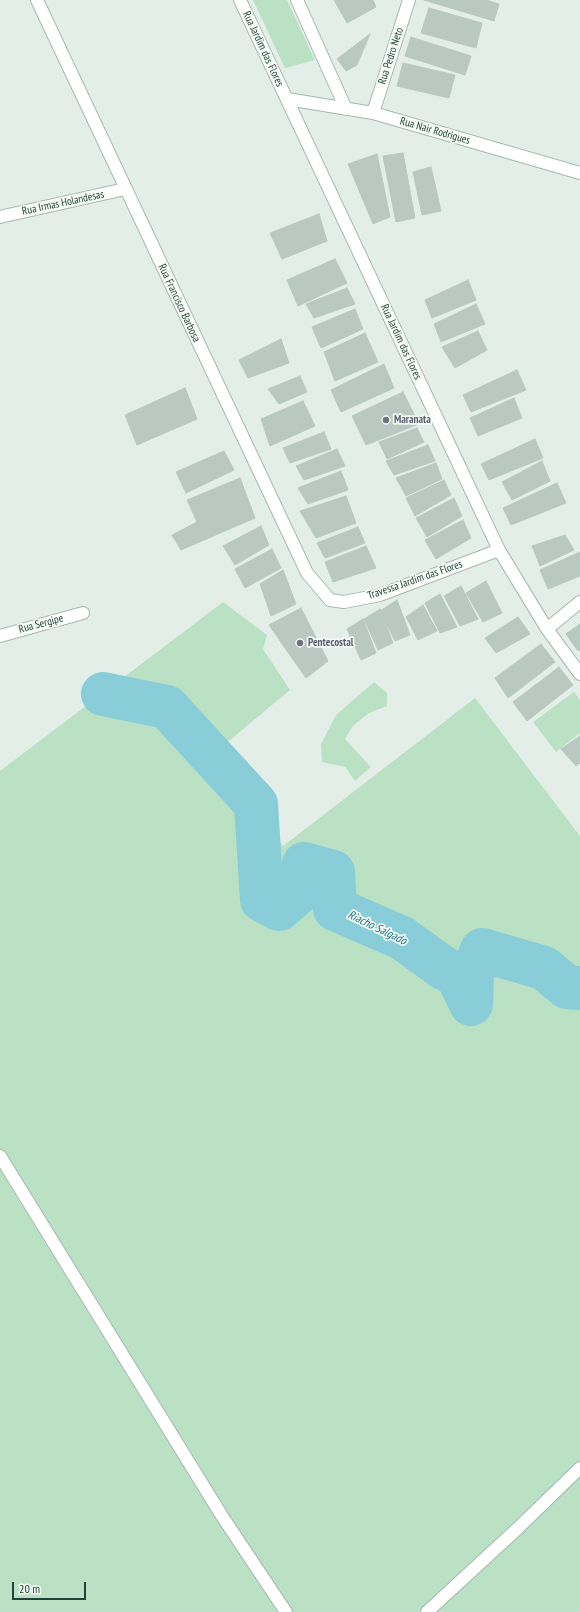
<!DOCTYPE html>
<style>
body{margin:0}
#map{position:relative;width:580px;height:1612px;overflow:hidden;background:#e4eee9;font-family:"PT Sans Narrow",sans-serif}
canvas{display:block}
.scale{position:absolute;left:12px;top:1582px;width:74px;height:18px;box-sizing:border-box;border:2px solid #224238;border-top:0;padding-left:5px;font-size:12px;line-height:14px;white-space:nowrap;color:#224238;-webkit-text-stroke:3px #f5faf7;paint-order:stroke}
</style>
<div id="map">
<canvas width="580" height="1612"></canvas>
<div class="scale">20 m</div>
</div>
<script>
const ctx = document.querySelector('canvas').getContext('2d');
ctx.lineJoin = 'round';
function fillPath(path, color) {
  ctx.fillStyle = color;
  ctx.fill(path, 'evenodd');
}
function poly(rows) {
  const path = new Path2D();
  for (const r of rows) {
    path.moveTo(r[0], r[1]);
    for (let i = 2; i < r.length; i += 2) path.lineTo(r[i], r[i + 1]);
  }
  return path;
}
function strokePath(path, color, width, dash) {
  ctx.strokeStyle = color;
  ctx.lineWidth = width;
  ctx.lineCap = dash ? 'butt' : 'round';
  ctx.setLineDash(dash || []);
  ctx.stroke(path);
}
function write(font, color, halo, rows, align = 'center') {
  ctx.font = font + ' "PT Sans Narrow",sans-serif';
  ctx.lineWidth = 3.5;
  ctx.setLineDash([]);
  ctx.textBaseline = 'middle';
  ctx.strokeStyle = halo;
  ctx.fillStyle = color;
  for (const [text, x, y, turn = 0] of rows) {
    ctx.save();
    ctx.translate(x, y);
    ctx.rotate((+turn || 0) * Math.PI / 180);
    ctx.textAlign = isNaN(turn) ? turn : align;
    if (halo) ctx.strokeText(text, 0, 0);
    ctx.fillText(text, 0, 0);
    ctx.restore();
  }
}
fillPath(poly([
 [253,0,287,0,315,60,285,68],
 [223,602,267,635,263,649,290,690,218,750,283,846,475,698,580,836,580,1612,0,1612,0,771],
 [374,682,387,693,387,706,369,713,353,726,345,739,371,767,355,781,345,767,322,762,321,744,336,715],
 [574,692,580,700,580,733,556,752,533,722]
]), '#bbe1c4');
strokePath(poly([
 [103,694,167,707,256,804,262,900,279,909,301,890,304,864,333,872,335,909,402,938,442,967,457,975,471,1004,472,974,482,950,544,968,567,987,580,988]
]), '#88cdd7', 44);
const building = poly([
 [334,0,373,0,376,7,347,23,334,0],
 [424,0,486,0,499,4,494,21,424,0],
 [429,8,482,23,476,48,421,33,429,8],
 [370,34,357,65,346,71,337,59,370,34],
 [411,37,471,56,465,75,405,56,411,37],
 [403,63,455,75,449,98,397,86,403,63],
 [403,153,415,218,396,222,383,156,403,153],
 [377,154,390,217,373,224,348,164,377,154],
 [431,167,441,211,422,215,413,172,431,167],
 [319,214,327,241,282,259,270,233,319,214],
 [335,259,347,283,298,306,287,280,335,259],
 [468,280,476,300,432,318,425,300,468,280],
 [347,288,355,304,314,318,306,304,347,288],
 [476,304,485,324,441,342,434,324,476,304],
 [355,309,363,329,321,348,312,327,355,309],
 [478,331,487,350,455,368,442,347,478,331],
 [365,333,378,362,335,381,324,352,365,333],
 [281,339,289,363,248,378,239,360,281,339],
 [384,364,394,388,341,412,331,390,384,364],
 [517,370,526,390,471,412,463,395,517,370],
 [300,376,307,392,279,404,268,389,300,376],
 [185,388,197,419,137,445,125,415,185,388],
 [403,392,419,424,366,445,352,416,403,392],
 [514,398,522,418,478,436,470,418,514,398],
 [303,401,315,426,270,446,261,419,303,401],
 [417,428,424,442,387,459,379,442,417,428],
 [324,432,331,449,290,463,283,448,324,432],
 [535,439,543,458,489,480,481,464,535,439],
 [428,445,435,461,394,475,386,461,428,445],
 [337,449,345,466,304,480,296,466,337,449],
 [224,451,234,470,186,493,176,472,224,451],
 [542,461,550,481,512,500,502,482,542,461],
 [436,463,442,479,406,496,396,478,436,463],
 [341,471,348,490,308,504,298,488,341,471],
 [240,478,255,518,181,550,172,535,197,522,187,500,240,478],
 [444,480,451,495,415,516,406,498,444,480],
 [557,483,566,503,511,525,503,508,557,483],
 [346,496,356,523,316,538,300,511,346,496],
 [454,498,462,516,427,537,416,518,454,498],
 [463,520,471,538,436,559,425,540,463,520],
 [261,526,269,545,235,565,223,546,261,526],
 [358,527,365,543,325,558,317,543,358,527],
 [565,535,574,550,540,566,532,546,565,535],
 [366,546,376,568,333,582,325,562,366,546],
 [272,549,281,568,245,588,235,569,272,549],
 [580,552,580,576,548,589,540,570,580,552],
 [283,570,296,604,271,616,260,584,283,570],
 [486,581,502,613,483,622,466,593,486,581],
 [461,586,478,619,460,626,444,596,461,586],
 [440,594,457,627,440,633,425,603,440,594],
 [397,600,410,635,395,641,380,611,397,600],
 [423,605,437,631,418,640,406,617,423,605],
 [301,608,328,661,306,678,269,625,301,608],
 [380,609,393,643,378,650,364,619,380,609],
 [518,617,530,634,496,653,485,638,518,617],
 [363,619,376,653,361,660,347,629,363,619],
 [580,624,580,649,578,651,566,634,580,624],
 [541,644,555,662,508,698,495,678,541,644],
 [559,667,573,685,527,721,513,702,559,667],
 [580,736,580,763,576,766,561,749,580,736]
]);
fillPath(building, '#b9c9c2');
strokePath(building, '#b6c9c0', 1);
const minor = poly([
 [37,0,307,573,330,600,344,602,380,595,499,550],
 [240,0,499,550,547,629,580,674],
 [297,0,346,109],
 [287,99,373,113,580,173],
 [373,113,409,0],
 [0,217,125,189],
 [547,629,580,602],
 [0,636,83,613],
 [0,1156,222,1516,286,1612],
 [427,1612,517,1529,580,1468]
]);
strokePath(minor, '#a6b7b0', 14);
strokePath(minor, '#fff', 12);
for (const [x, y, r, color] of [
 [386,420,4,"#6b7280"],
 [300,643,4,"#6b7280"]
]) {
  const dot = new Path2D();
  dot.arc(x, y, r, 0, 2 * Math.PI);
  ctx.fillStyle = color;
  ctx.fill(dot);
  strokePath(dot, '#f5faf7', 1.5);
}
write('11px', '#224238', '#f5faf7', [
 ["Rua Jardim das Flores",263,49,65],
 ["Rua Pedro Neto",391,56,-72],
 ["Rua Nair Rodrigues",435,131,16],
 ["Rua Irmas Holandesas",63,203,-12],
 ["Rua Francisco Barbosa",179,303,65],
 ["Rua Jardim das Flores",401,342,65],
 ["Travessa Jardim das Flores",415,580,-19],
 ["Rua Sergipe",41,624,-15]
]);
write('bold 11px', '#5b616d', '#f5faf7', [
 ["Maranata",394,420],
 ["Pentecostal",308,643]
], 'left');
write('italic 12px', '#177483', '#f5faf7', [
 ["Riacho Salgado",377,928,26]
]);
</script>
